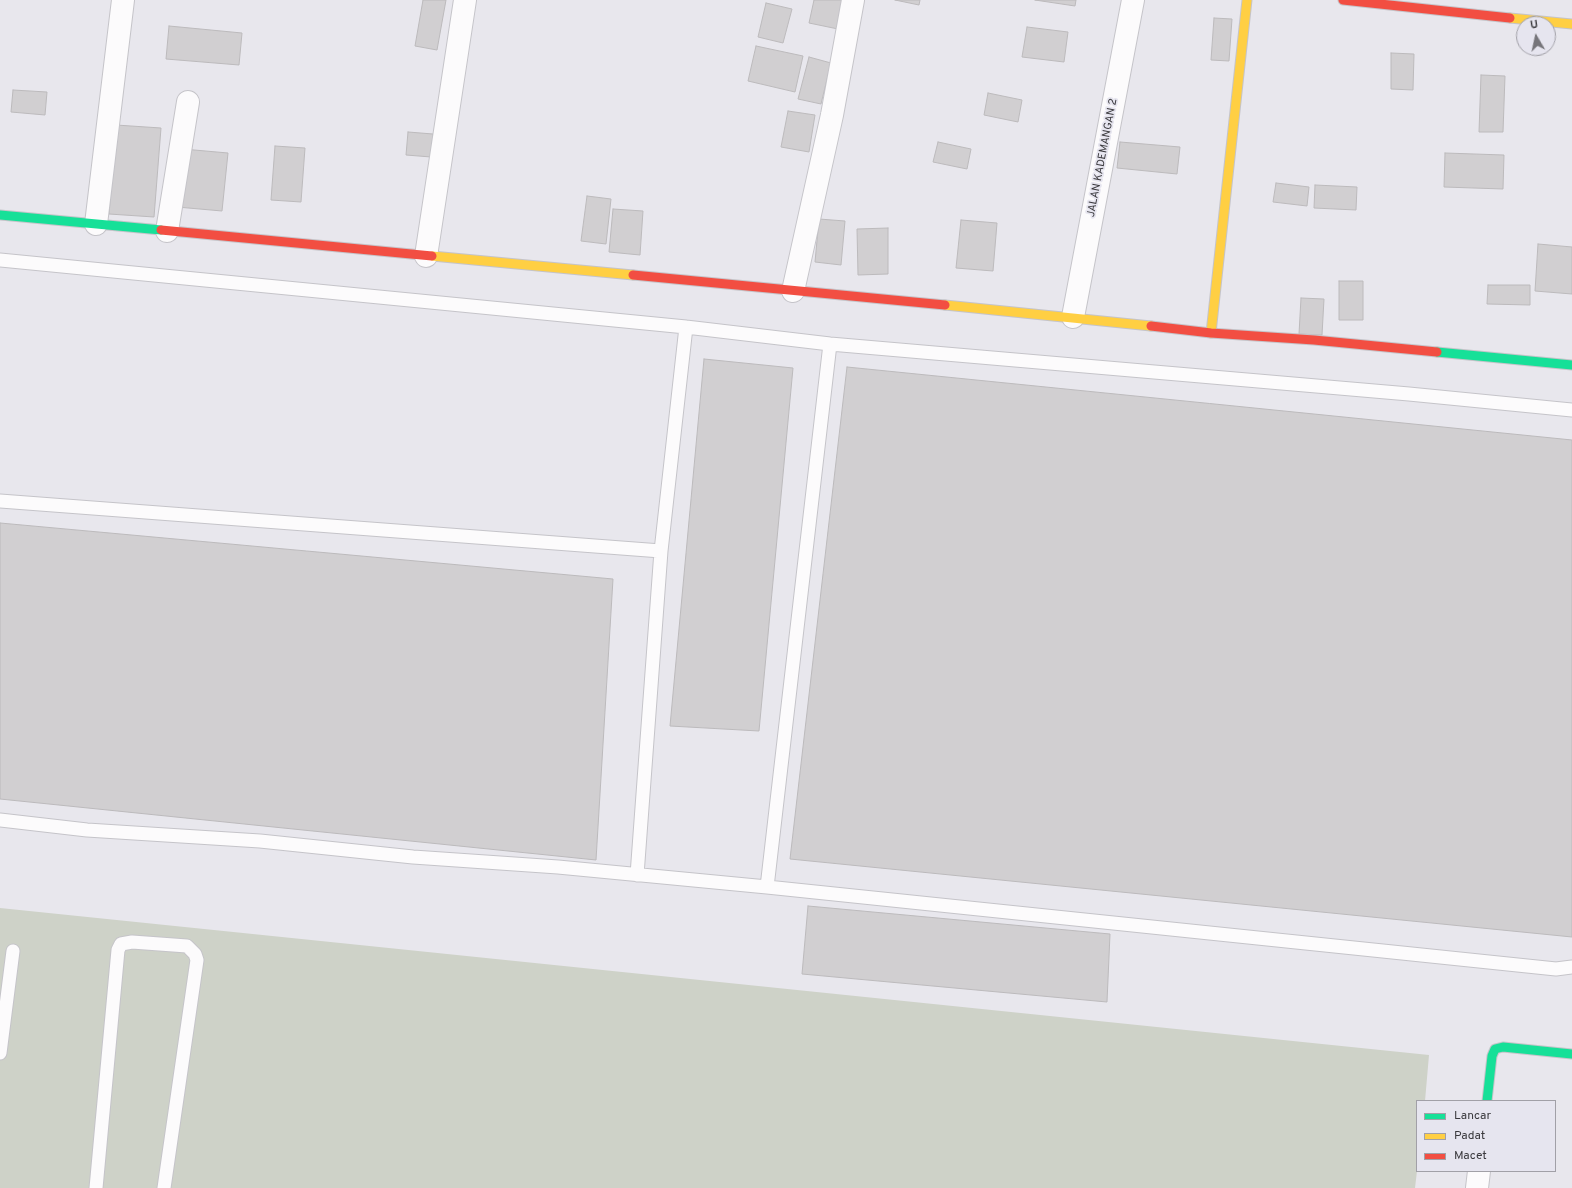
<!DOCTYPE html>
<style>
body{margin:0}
#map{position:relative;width:1572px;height:1188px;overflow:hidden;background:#e8e7ed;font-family:Overpass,sans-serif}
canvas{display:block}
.legend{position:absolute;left:1416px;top:1100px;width:140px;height:72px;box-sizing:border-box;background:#e6e5ef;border:1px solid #a1a0a7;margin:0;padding:5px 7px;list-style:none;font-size:12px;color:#39383c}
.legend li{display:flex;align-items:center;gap:8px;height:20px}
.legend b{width:20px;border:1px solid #a1a0a7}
.north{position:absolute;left:1516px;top:16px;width:40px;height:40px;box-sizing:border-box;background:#e6e5ef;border:1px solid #a1a0a7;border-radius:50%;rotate:351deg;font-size:11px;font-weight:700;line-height:16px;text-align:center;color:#39383c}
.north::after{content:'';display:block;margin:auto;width:14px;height:18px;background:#76757a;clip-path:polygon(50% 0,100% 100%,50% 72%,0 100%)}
</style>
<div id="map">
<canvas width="1572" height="1188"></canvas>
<ul class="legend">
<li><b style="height:5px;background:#16e098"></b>Lancar</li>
<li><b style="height:5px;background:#ffcf43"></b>Padat</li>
<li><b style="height:5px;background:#f24e42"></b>Macet</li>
</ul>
<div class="north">U</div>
</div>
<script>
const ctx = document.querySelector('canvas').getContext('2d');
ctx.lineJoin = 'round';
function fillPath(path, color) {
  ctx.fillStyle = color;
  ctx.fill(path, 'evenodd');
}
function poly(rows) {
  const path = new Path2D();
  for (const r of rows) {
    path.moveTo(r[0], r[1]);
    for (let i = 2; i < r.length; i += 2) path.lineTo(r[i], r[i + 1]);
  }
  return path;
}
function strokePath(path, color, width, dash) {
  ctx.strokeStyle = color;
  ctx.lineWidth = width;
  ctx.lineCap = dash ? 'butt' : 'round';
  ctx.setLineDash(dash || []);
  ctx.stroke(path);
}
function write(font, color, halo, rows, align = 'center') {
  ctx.font = font + ' Overpass,sans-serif';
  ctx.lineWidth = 3.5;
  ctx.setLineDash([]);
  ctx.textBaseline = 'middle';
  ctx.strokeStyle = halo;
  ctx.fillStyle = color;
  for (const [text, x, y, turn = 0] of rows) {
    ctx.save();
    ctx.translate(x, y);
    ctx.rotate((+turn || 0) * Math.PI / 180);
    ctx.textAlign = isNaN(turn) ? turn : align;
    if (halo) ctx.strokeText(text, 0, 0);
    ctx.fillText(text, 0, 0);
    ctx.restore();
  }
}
fillPath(poly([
 [0,908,1429,1055,1425,1101,1417,1101,1417,1171,1415,1188,0,1188]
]), '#ced2c8');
const building = poly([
 [423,0,446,0,437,50,415,46,423,0],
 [814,0,843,0,838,29,809,23,814,0],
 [895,0,920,0,919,5,895,0],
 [1035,0,1076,0,1075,6,1035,0],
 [766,3,792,9,783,43,758,37,766,3],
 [1214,18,1232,19,1229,61,1211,60,1214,18],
 [169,26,242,33,239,65,166,59,169,26],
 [1027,27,1068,32,1064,62,1022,57,1027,27],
 [756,46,803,56,795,92,748,81,756,46],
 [1391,53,1414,54,1413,90,1391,89,1391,53],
 [809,57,831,63,821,104,798,99,809,57],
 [1481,75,1505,76,1503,132,1479,132,1481,75],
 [13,90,47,92,45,115,11,112,13,90],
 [988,93,1022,100,1018,122,984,115,988,93],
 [788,111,815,115,809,152,781,147,788,111],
 [116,125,161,128,154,217,109,214,116,125],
 [408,132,433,134,431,157,406,155,408,132],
 [938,142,971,149,967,169,933,162,938,142],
 [1120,142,1180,147,1177,174,1117,168,1120,142],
 [275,146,305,148,301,202,271,200,275,146],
 [183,149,228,153,222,211,177,207,183,149],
 [1445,153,1504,155,1503,189,1444,187,1445,153],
 [1276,183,1309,187,1307,206,1273,202,1276,183],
 [1315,185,1357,187,1356,210,1314,208,1315,185],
 [587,196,611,199,606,244,581,241,587,196],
 [613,209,643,211,640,255,609,252,613,209],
 [819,219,845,221,841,265,815,262,819,219],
 [961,220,997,223,993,271,956,268,961,220],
 [888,228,888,274,858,275,857,229,888,228],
 [1538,244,1572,247,1572,294,1535,291,1538,244],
 [1339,281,1363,281,1363,320,1339,320,1339,281],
 [1488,285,1530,285,1530,305,1487,304,1488,285],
 [1301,298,1324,299,1322,335,1299,334,1301,298],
 [704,359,793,368,759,731,670,726,704,359],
 [847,367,1572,440,1572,937,790,859,847,367],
 [0,523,613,579,596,860,0,799,0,523],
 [808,906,1110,934,1107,1002,802,974,808,906]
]);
fillPath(building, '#d1cfd1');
strokePath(building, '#bcbabc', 1);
const lane = poly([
 [0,260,686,327,830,344,1409,394,1572,410],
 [0,501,661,551],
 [0,820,87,830,260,841,413,857,558,867,767,887,1556,969,1572,967],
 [637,875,661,551,686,327],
 [767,887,830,344],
 [0,1053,13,951],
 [96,1188,118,950,121,944,132,942,187,946,195,954,197,960,164,1188]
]);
const street = poly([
 [96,224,123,0],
 [167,231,188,102],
 [426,256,465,0],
 [793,291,832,115,853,0],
 [1073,317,1133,0],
 [1477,1188,1479,1171]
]);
const fast = poly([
 [0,215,161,230],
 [1437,352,1572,365],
 [1487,1101,1492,1056,1495,1049,1503,1047,1572,1054]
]);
const slow = poly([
 [1510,18,1572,24],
 [432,256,633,275],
 [945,305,1151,326],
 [1211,333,1247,0]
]);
const jam = poly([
 [1343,0,1510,18],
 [161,230,432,256],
 [633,275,945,305],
 [1151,326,1211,333,1314,340,1437,352]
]);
strokePath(lane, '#c5c4c9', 15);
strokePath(street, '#c5c4c9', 24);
strokePath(fast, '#c5c4c9', 11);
strokePath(slow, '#c5c4c9', 11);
strokePath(jam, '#c5c4c9', 11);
strokePath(lane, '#fcfbfc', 13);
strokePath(street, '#fcfbfc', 22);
strokePath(fast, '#16e098', 9);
strokePath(slow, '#ffcf43', 9);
strokePath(jam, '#f24e42', 9);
write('11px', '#39383c', '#e6e5ef', [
 ["JALAN KADEMANGAN 2",1103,158,-79]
]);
</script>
